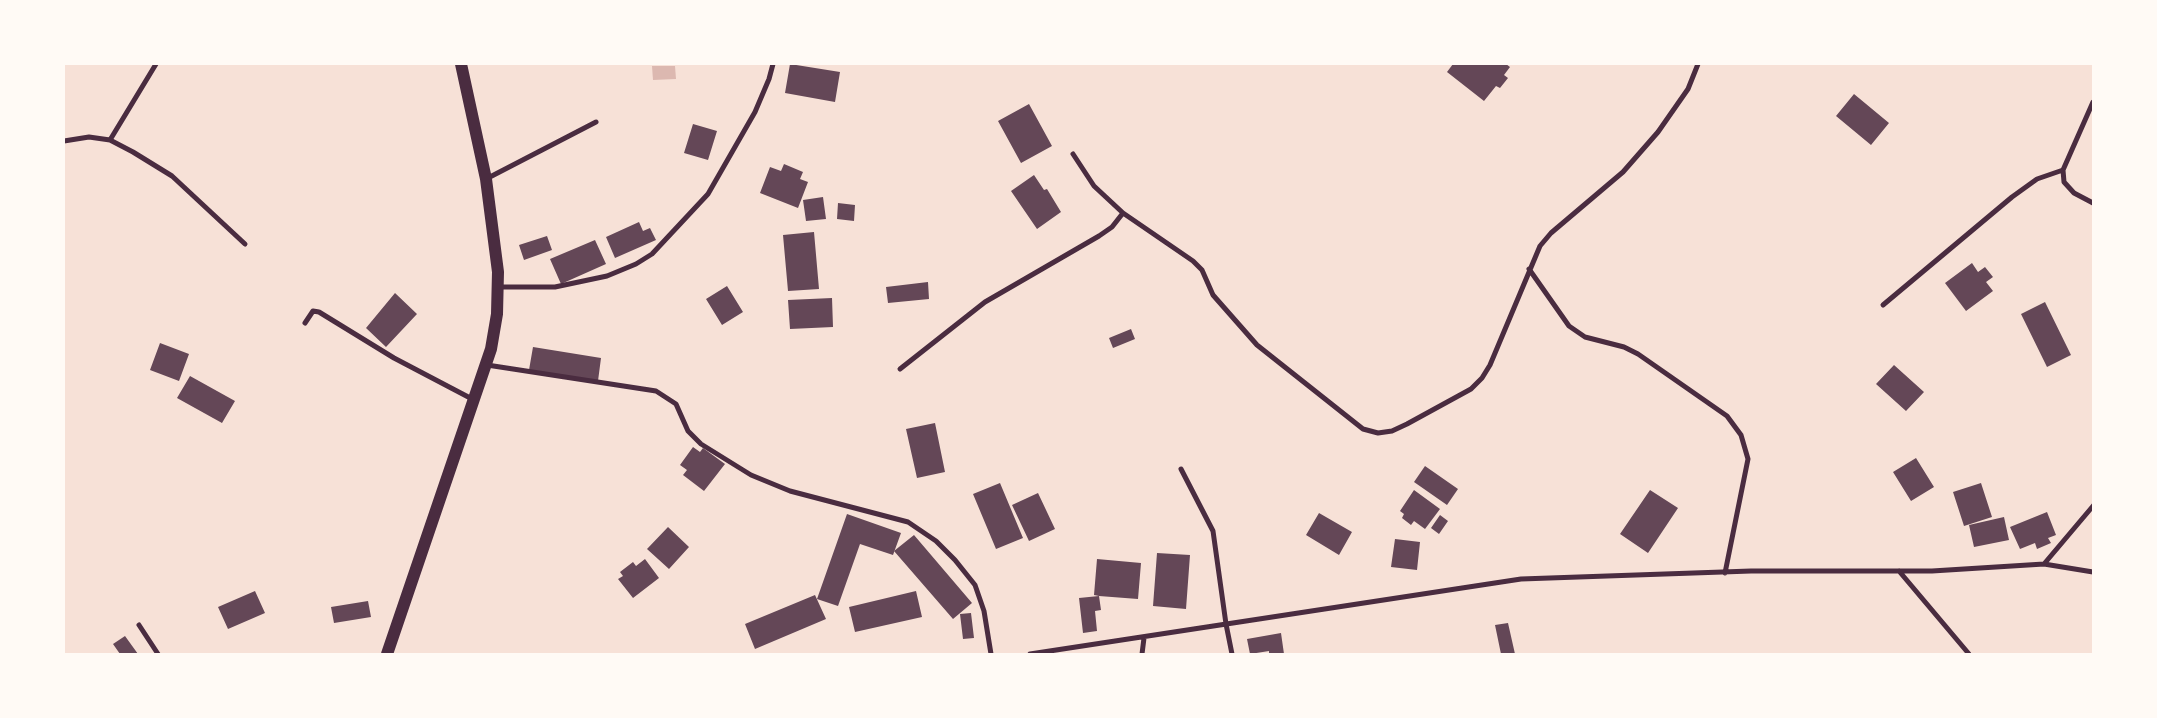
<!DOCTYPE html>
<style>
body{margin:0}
#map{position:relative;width:2157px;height:718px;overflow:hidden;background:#f7e1d7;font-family:"Open Sans",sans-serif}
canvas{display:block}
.frame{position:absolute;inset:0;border:65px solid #fffaf5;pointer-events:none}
</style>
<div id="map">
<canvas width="2157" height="718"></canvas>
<div class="frame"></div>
</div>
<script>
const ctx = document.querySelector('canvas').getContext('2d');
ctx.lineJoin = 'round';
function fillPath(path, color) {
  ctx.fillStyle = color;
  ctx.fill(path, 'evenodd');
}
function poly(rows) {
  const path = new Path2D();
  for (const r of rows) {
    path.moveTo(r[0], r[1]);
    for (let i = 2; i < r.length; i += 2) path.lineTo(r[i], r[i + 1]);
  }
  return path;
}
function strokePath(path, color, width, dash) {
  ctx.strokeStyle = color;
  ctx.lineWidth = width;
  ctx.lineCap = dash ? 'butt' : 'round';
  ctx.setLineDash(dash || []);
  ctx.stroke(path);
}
fillPath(poly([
 [652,66,675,66,676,79,653,80]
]), '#dcb8b0');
fillPath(poly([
 [790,64,840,72,835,102,785,93],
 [1453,64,1506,64,1510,67,1504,75,1508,78,1500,88,1496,86,1484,101,1447,72],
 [1854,94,1889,123,1871,145,1836,116],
 [1029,104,1052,146,1021,163,998,121],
 [693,124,717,131,708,160,684,153],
 [784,164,803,172,800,179,808,182,798,208,760,193,770,167,781,171],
 [1034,175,1044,190,1047,189,1061,212,1037,229,1011,191],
 [823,197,826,219,806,221,803,200],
 [838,203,855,205,854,221,837,219],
 [639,222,643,231,650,228,656,240,615,258,606,237],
 [814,232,819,289,788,291,783,235],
 [547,236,552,250,524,260,519,245],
 [595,240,606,264,561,284,550,259],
 [1972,263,1978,272,1985,267,1993,277,1986,282,1993,291,1966,311,1945,283],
 [928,282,929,299,888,303,886,287],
 [727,286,743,312,722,325,706,299],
 [395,293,417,314,386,347,366,328],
 [832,298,833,327,790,329,788,300],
 [2045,302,2071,355,2047,367,2021,314],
 [1131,329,1135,339,1113,348,1109,338],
 [160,343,189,354,179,381,150,370],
 [533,347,601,358,598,381,529,370],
 [1894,365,1924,392,1906,411,1876,384],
 [190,376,235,401,222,423,177,398],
 [935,423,945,472,917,478,906,429],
 [693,447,700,452,703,448,725,464,704,491,683,475,687,470,680,465],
 [1916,458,1934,487,1911,501,1893,472],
 [1425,466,1458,489,1447,505,1414,482],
 [1000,483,1023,538,996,549,973,494],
 [1981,483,1992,517,1964,526,1953,492],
 [1414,490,1440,509,1425,529,1414,521,1411,525,1402,518,1404,514,1400,511],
 [1650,490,1678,508,1648,553,1620,534],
 [1038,493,1055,529,1029,541,1012,505],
 [2047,512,2056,535,2048,538,2051,543,2037,549,2035,543,2020,549,2010,527],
 [1319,513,1352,532,1339,555,1306,535],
 [847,514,901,533,893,555,860,544,838,606,817,599],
 [1440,515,1448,521,1439,534,1431,528],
 [2004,517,2009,540,1974,547,1969,525],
 [668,527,689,547,669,569,647,549],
 [914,535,972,603,953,619,894,551],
 [1395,539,1420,542,1417,570,1391,567],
 [1157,553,1190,555,1186,609,1153,606],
 [645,559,659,578,633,598,618,579,623,576,620,572,633,562,636,566],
 [1097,559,1141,563,1138,599,1099,596,1101,610,1095,611,1097,631,1083,633,1079,598,1099,596,1094,595],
 [255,591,265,613,228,629,218,607],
 [916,591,922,617,855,632,849,607],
 [815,595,826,619,755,649,745,624],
 [368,601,371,617,334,623,331,607],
 [971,613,974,638,963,639,960,614],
 [1508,623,1515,654,1501,654,1495,625],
 [1281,633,1284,654,1269,654,1269,651,1250,654,1247,639],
 [125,636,138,654,120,654,113,644]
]), '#644757');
strokePath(poly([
 [2093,102,2063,170,2064,182,2074,193,2093,203],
 [110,140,156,64],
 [64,141,89,137,110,140,133,152,172,176,245,244],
 [1073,154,1094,186,1123,213,1193,261,1202,270,1213,295,1257,345,1363,429,1378,433,1392,431,1407,424,1471,389,1482,378,1490,365,1540,246,1551,233,1623,172,1658,132,1688,89,1698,64],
 [486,179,596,122],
 [1529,269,1569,326,1585,337,1624,347,1638,354,1727,416,1741,435,1748,459,1725,573],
 [497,287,555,287,607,276,636,264,652,254,708,194,755,112,769,79,773,64],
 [1883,305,2012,197,2037,179,2063,170],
 [305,323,313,311,319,312,394,358,474,400],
 [487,365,656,391,676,404,688,431,701,444,751,475,790,491,908,522,936,541,955,560,975,585,984,611,991,654],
 [900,369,985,302,1099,236,1112,227,1123,213],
 [1181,469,1213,531,1226,624,1232,654],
 [2044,564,2093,506],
 [1899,571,1969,654],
 [139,625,158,654],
 [1030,654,1521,579,1751,571,1932,571,2044,564,2093,572],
 [1142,654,1144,638]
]), '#4a2c40', 5);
strokePath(poly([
 [387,654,491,349,497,314,498,272,486,179,461,64]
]), '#4a2c40', 12);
</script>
